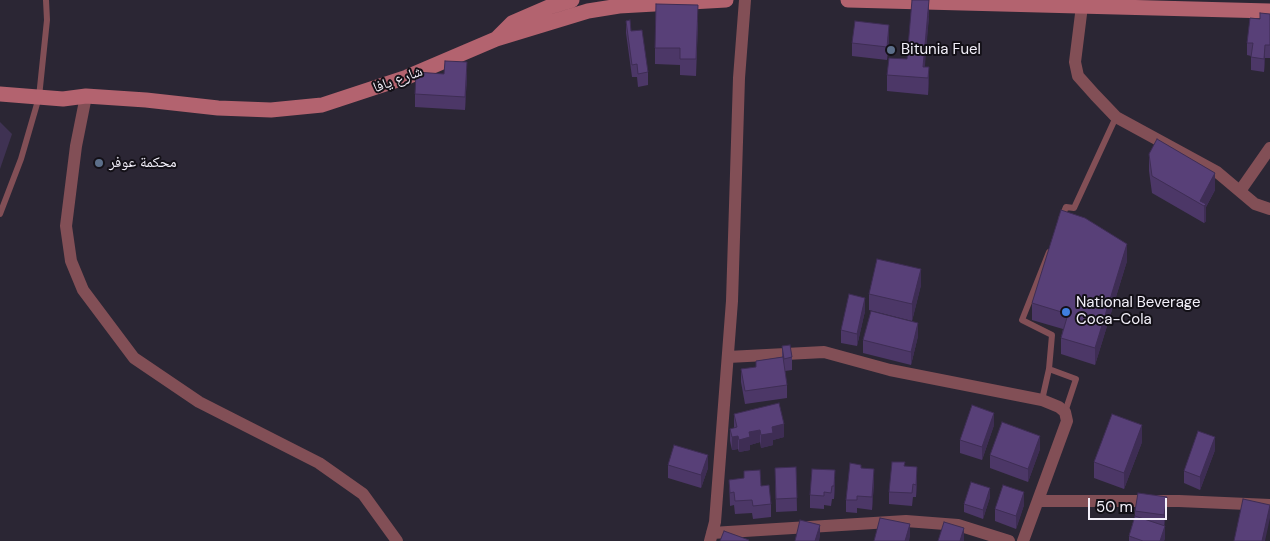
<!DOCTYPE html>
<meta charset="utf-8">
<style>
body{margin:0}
#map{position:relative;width:1270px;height:541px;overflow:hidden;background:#2b2634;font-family:"DM Sans",sans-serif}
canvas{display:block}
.scale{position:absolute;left:1088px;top:498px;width:79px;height:22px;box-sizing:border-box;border:2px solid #f3f0fa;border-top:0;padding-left:6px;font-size:15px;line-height:18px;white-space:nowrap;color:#f3f0fa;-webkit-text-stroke:4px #131017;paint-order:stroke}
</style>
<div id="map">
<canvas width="1270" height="541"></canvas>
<div class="scale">50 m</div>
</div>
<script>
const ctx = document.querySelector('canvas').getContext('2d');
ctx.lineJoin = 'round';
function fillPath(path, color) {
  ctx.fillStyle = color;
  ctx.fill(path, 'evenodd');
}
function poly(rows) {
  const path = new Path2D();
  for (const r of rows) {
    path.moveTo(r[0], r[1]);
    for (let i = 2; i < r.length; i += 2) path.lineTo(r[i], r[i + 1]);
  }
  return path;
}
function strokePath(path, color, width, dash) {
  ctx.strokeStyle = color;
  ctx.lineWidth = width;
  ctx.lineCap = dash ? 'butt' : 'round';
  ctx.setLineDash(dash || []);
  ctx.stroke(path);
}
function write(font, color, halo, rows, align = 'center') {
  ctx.font = font + ' "DM Sans","Noto Naskh Arabic",sans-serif';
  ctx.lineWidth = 4;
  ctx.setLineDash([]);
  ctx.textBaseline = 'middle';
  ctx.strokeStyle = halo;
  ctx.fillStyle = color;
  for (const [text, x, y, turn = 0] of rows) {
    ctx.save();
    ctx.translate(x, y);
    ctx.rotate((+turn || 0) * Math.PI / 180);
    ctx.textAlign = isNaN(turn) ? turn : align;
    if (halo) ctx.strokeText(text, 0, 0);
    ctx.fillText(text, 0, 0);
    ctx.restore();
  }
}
fillPath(poly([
 [0,122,12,134,0,169]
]), '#3f3253');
strokePath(poly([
 [0,214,21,159,39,97,47,20,46,0],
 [1061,219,1066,207,1074,208,1116,117],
 [1049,252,1022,320,1052,335,1049,369],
 [1042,400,1049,369,1076,379,1065,412]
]), '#824f56', 6);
strokePath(poly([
 [1082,6,1075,62,1078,76,1095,95,1116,117,1217,172,1255,204,1270,209],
 [86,96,76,146,66,226,71,261,83,290,134,358,199,402,319,463,363,494,397,541],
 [1240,191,1270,148],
 [728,357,824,352,890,370,1042,400,1059,407,1065,412,1067,421,1023,541],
 [1038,501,1179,501,1270,505],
 [712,533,906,521,958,525,1009,541],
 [710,541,715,522,732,301,739,78,745,0]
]), '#824f56', 12);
strokePath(poly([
 [848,0,1270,11],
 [496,39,512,23,549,7,572,0],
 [0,94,63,99,86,96,146,100,218,108,271,110,322,105,407,77,496,39,588,11,619,6,726,0]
]), '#b3636f', 15);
fillPath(poly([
 [1270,14,1270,58,1265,58,1264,72,1251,70,1251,56,1247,55,1247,43,1260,19],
 [929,16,924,67,929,67,928,95,887,91,887,75,907,59],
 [626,21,631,31,648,72,648,85,638,87,637,77,632,77,626,33],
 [698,22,696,76,680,75,680,65,655,64,655,48],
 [889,38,887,60,852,56,852,43],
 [444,74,467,75,465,110,415,107,415,94],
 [1149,154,1215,190,1206,207,1206,221,1204,223,1152,193,1149,171],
 [1127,261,1095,365,1061,354,1061,338,1063,329,1032,320,1032,303],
 [921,285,912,321,869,310,869,294],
 [865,311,857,346,841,343,841,330],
 [918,336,911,365,863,353,863,340],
 [782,346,792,357,792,370,785,371,787,385,787,398,745,404,741,382,741,369,756,367,756,361,782,357],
 [734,414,784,437,773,440,773,445,761,448,760,442,750,445,750,450,739,452,738,449,732,450,730,441,730,429,734,428],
 [994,425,982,460,960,453,960,440],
 [1142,442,1124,489,1094,478,1094,462],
 [1040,449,1028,482,990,468,990,455],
 [1215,450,1200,490,1184,483,1184,471],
 [668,465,708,468,701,488,668,478],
 [796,467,797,511,776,512,775,468],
 [861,468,874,482,872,510,857,508,857,513,846,512,846,500],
 [744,471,761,486,771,504,771,517,753,519,752,513,735,514,734,505,730,506,729,480,744,478],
 [917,480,916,497,913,497,912,506,889,504,889,492],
 [835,483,834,499,832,499,831,506,824,505,824,509,810,508,810,495],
 [990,497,983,519,964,512,964,504],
 [1024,505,1016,529,995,521,995,509],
 [1167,510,1164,525,1165,538,1164,541,1129,541,1129,536,1135,516,1135,511]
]), '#4c3767');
fillPath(poly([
 [929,0,929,16,924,78,923,67],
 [889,25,889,38,887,60,887,47],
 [1265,45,1265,58,1264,72,1264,59],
 [467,62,467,75,465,110,465,97],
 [929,67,929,84,928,95,928,78],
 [1215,173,1215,190,1206,207,1206,221,1204,223,1204,206,1200,201],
 [1127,244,1127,261,1095,365,1095,348],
 [921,269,921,285,912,321,912,304],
 [865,298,865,311,857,346,857,334],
 [918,323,918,336,911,365,911,352],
 [994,413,994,425,982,460,982,447],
 [784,424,784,437,773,440,773,445,761,448,761,435,772,427],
 [1142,425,1142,442,1124,489,1124,473],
 [760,430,760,442,750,445,750,450,739,452,739,440,749,432],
 [738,436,738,449,732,450,732,437],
 [1040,436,1040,449,1028,482,1028,469],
 [1215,437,1215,450,1200,490,1200,477],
 [708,455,708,468,701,488,701,475],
 [917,467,917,480,916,497,916,485],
 [874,469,874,482,872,510,872,497],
 [835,470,835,483,834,499,834,486],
 [990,488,990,497,983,519,983,510],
 [1024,492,1024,505,1016,529,1016,516],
 [1167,497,1167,510,1164,528,1164,515],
 [1270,505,1270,518,1265,541,1262,541],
 [910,524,910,537,909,541,905,541],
 [820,525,820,537,819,541,815,541],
 [1165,526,1165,538,1164,541,1160,541],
 [964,528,964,541,960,541]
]), '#3e2d54');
const building = poly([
 [912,0,929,0,923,67,929,67,928,78,887,75,889,58,907,59,912,0],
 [656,4,698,5,696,59,680,59,680,48,655,48,656,4],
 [1260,13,1270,14,1270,45,1265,45,1264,59,1251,57,1253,43,1247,43,1250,18,1260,19,1260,13],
 [630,20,631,31,642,30,648,72,638,74,637,64,632,65,626,21,630,20],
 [855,21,889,25,887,47,852,43,855,21],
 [445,61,467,62,465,97,415,94,416,72,444,74,445,61],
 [1157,139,1215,173,1200,201,1206,204,1204,206,1152,176,1149,154,1157,139],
 [1061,210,1085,218,1127,244,1095,348,1061,338,1068,314,1032,303,1061,210],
 [877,259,921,269,912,304,869,294,877,259],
 [849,294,865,298,857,334,841,330,849,294],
 [871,311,918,323,911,352,863,340,871,311],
 [790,345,792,357,784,359,782,346,790,345],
 [783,357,787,385,745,391,741,369,756,367,756,361,783,357],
 [779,403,784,424,772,427,773,433,761,435,760,430,749,432,750,437,739,440,738,436,732,437,730,429,737,427,734,414,779,403],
 [972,405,994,413,982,447,960,440,972,405],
 [1112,414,1142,425,1124,473,1094,462,1112,414],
 [1002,422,1040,436,1028,469,990,455,1002,422],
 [1198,431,1215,437,1200,477,1184,471,1198,431],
 [674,445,708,455,701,475,668,465,674,445],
 [892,462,905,462,904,466,917,467,916,485,913,484,912,493,889,492,892,462],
 [850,463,861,465,861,468,874,469,872,497,857,496,857,500,846,500,850,463],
 [796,467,797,498,776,499,775,468,796,467],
 [812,469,835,470,834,486,832,486,831,493,824,492,824,496,810,495,812,469],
 [760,470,761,486,769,485,771,504,753,506,752,500,735,501,734,492,730,493,729,480,744,478,744,471,760,470],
 [971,482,990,488,983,510,964,504,971,482],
 [1003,485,1024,492,1016,516,995,509,1003,485],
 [1138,493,1167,497,1164,515,1135,511,1138,493],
 [1243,499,1270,505,1262,541,1234,541,1243,499],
 [1135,516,1165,526,1160,541,1143,541,1129,536,1135,516],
 [880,518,910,524,905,541,874,541,880,518],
 [800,520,820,525,815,541,795,541,800,520],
 [944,522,964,528,960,541,938,541,944,522],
 [724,531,749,540,748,541,720,541,724,531]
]);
fillPath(building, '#584078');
strokePath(building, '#3e2d54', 1);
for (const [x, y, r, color] of [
 [891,50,5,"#5c6f8a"],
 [99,163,5,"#5c6f8a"],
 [1066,312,5,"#3f7fe0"]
]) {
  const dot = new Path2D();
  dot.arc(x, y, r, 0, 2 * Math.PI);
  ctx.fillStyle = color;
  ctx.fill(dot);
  strokePath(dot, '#131017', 2);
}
write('15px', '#f3f0fa', '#131017', [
 ["Bitunia Fuel",901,50],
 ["محكمة عوفر",109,163],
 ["National Beverage",1076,303],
 ["Coca-Cola",1076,320]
], 'left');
write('15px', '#f3f0fa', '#131017', [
 ["شارع يافا",398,80,-20]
]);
</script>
